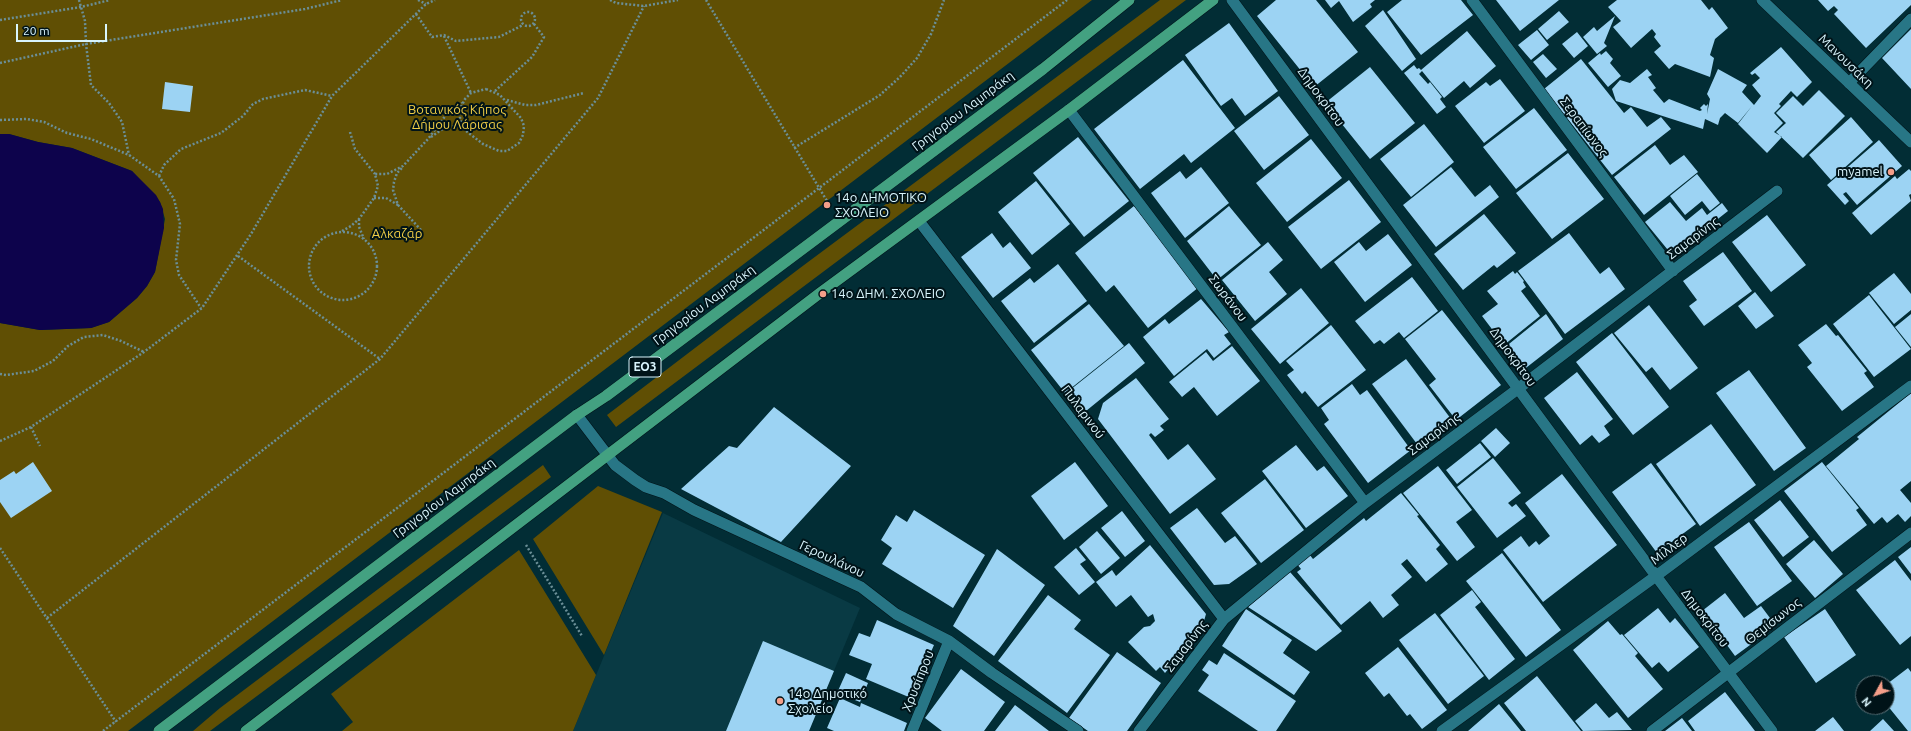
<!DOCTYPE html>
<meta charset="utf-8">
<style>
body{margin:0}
#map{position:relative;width:1911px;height:731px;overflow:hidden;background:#022d35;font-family:Ubuntu,sans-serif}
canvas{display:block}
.north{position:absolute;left:1855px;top:675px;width:40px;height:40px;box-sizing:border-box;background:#001318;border:1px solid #576d74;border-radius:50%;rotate:230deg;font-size:11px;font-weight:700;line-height:16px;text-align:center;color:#d9f5fd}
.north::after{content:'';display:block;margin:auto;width:14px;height:18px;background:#f49e89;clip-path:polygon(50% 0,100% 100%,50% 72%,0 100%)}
.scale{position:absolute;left:16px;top:24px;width:91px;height:18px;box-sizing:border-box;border:2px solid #d9f5fd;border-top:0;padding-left:5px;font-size:12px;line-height:14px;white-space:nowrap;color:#d9f5fd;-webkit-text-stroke:3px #001318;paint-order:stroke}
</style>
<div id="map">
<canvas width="1911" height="731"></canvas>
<div class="north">N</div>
<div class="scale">20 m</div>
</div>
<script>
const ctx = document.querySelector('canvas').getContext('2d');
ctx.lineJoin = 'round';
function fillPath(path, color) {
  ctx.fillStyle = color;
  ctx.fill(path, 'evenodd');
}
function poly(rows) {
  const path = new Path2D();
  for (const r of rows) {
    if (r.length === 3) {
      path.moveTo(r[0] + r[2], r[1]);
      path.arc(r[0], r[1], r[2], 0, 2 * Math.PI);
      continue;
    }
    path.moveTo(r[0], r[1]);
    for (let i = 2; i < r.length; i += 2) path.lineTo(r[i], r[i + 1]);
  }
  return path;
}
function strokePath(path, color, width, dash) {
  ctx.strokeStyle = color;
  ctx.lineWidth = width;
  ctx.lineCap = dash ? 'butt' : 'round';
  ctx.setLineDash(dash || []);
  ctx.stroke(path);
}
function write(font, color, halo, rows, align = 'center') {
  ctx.font = font + ' Ubuntu,sans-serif';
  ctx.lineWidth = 4;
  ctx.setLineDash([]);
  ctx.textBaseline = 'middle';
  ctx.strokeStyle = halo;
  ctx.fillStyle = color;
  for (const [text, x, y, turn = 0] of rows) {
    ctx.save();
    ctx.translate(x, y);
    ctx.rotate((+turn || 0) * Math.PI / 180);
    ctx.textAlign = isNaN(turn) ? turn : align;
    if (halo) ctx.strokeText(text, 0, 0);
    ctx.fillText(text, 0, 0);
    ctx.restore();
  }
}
fillPath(poly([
 [663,513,860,608,809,731,573,731]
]), '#093a44');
fillPath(poly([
 [0,0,1092,0,128,731,0,731,0,323,40,330,91,328,109,322,137,298,147,286,155,272,165,219,160,202,132,171,72,148,38,142,9,134,0,134],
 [1160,0,1186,0,616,427,607,415,800,268],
 [543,465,551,477,210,731,193,731,220,708],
 [598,486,662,512,604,655,533,539],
 [519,550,596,675,573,731,342,731,353,722,331,694]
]), '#604f04');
fillPath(poly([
 [0,134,9,134,38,142,72,148,132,171,156,195,160,202,163,209,164,228,155,272,147,286,137,298,109,322,91,328,40,330,0,323]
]), '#0d034c');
fillPath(poly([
 [1276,0,1316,0,1358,52,1314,87,1257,16],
 [1325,0,1375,0,1370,4,1372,7,1353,22,1339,1,1331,8],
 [1402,0,1461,0,1473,15,1421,55,1387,12],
 [1496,0,1559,0,1520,31],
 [1617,0,1701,0,1709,10,1712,7,1728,28,1715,39,1710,55,1714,58,1710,77,1675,64,1669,69,1654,52,1661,46,1654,37,1656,34,1652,29,1631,48,1613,27,1621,21,1608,7],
 [1818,0,1911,0,1911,5,1866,48,1834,14,1838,10,1834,6,1828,11],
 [1383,10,1416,59,1402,71,1365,26],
 [1559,11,1569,22,1547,40,1538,29],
 [1615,16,1604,43,1607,46,1597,54,1583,37,1594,27,1597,31],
 [1229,23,1278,91,1245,116,1232,98,1221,106,1185,55],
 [1911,29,1911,89,1882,58],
 [1537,30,1549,45,1531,60,1518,45],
 [1467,31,1496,66,1470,88,1464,81,1444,98,1422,71,1419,74,1428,84,1430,82,1442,97,1440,99,1446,107,1437,114,1404,73,1414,65,1417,69,1419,68,1421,70],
 [1577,32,1588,46,1574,58,1562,44],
 [1781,47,1812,82,1797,97,1791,91,1779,104,1781,106,1774,113,1783,123,1774,132,1782,137,1767,153,1738,124,1752,106,1738,123,1725,113,1720,118,1718,125,1705,119,1703,129,1616,101,1612,89,1620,80,1630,83,1647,69,1652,75,1648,77,1656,88,1653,90,1664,103,1669,99,1700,111,1702,110,1700,108,1704,104,1706,106,1708,104,1707,114,1710,99,1707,94,1718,69,1747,85,1742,92,1754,105,1761,96,1752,85,1760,78,1755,73,1752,75,1750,73],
 [1606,51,1613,59,1610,63,1621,76,1608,87,1588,63,1600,53,1601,55],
 [1543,54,1557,69,1546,78,1533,62],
 [1581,59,1624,113,1631,107,1647,127,1661,117,1671,129,1612,175,1544,89],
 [1183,60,1235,128,1191,163,1184,154,1140,189,1094,129],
 [1370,67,1415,123,1370,159,1325,103],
 [1500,79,1525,111,1484,143,1455,106,1486,82,1490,86],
 [165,82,193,86,190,112,162,109],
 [1819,90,1845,116,1803,158,1776,132,1786,123,1776,113,1793,96,1803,106],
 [1279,96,1309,135,1264,170,1234,131],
 [1534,108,1567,150,1516,189,1483,147],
 [1851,117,1873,142,1831,180,1809,155],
 [1424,124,1454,162,1411,197,1380,159],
 [1078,137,1129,201,1084,237,1033,173],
 [1311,139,1342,178,1287,222,1256,183],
 [1879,140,1902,166,1857,205,1846,192,1843,194,1849,201,1845,205,1827,185],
 [1655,145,1670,165,1684,155,1698,172,1644,215,1614,177],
 [1568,153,1604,199,1552,239,1516,193],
 [1201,167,1229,203,1185,238,1151,193,1180,171,1186,179],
 [1451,167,1475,197,1490,185,1499,197,1436,247,1403,205],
 [1909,169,1911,171,1911,194,1909,195,1911,201,1871,235,1852,213,1895,176,1897,179],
 [1697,174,1720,203,1710,211,1702,201,1685,215,1670,196],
 [1349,180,1381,222,1321,269,1288,227],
 [1036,181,1070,224,1032,255,998,212],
 [1670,202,1686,221,1702,208,1707,215,1722,203,1728,211,1672,255,1645,222],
 [1134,206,1199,287,1148,328,1114,285,1106,292,1075,253],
 [1229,206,1261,245,1217,280,1187,241],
 [1484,214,1516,253,1497,268,1494,265,1463,290,1434,254],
 [1767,215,1806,265,1771,292,1732,242],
 [992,233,1003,248,1010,242,1031,268,993,298,961,257],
 [1569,233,1600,274,1609,267,1625,289,1565,334,1518,271],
 [1388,234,1412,265,1365,302,1334,262,1359,242,1366,251],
 [1268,242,1283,260,1269,272,1287,294,1255,321,1222,280],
 [1723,252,1752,291,1704,326,1689,306,1697,300,1683,281],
 [1058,264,1087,301,1034,343,1001,301,1030,278,1034,283],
 [1513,271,1515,274,1517,272,1524,281,1523,282,1526,287,1521,291,1540,316,1504,345,1482,316,1498,304,1487,291],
 [1894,273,1911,294,1911,310,1894,324,1869,293],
 [1412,277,1438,311,1404,338,1399,332,1384,344,1380,340,1374,344,1355,321],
 [1301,288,1329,323,1280,364,1251,329],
 [1755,292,1774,316,1756,329,1738,306],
 [1869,295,1911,349,1874,377,1833,324],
 [1201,299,1229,332,1224,335,1231,344,1214,358,1207,349,1174,376,1143,337,1165,319,1169,324],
 [1089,304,1124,346,1065,393,1031,350],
 [1649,305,1698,368,1670,390,1652,367,1646,372,1614,333],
 [1442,310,1501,385,1456,420,1429,385,1436,379,1405,339],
 [1546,314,1563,339,1522,371,1504,348],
 [1911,314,1911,347,1895,327],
 [1826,324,1836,336,1838,335,1867,371,1864,373,1874,387,1842,411,1807,367,1812,363,1798,345],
 [1331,325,1366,370,1318,407,1305,391,1302,394,1287,375,1294,370,1286,361],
 [1612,333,1669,407,1633,435,1576,362],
 [1129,343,1145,363,1086,411,1070,390],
 [1232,346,1260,381,1217,416,1194,387,1182,397,1169,382,1206,352,1213,361],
 [1406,359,1451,419,1417,444,1372,384],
 [1749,370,1806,448,1774,471,1716,393],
 [1577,372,1613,419,1604,426,1610,435,1599,443,1592,435,1580,445,1544,398],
 [1136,378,1169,419,1160,426,1164,430,1155,437,1151,433,1149,435,1168,460,1188,444,1216,479,1170,514,1098,419,1103,403],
 [1352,384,1360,395,1367,390,1411,450,1368,483,1324,424,1329,420,1321,408],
 [1911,393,1911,481,1900,490,1911,503,1911,516,1905,522,1898,514,1887,523,1882,517,1874,524,1826,466,1859,439,1857,437],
 [774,407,851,466,781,542,681,489,729,446,737,448],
 [1711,424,1756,485,1700,526,1656,464],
 [1496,428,1510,443,1495,457,1481,441],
 [1480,443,1491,457,1457,484,1446,470],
 [1296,445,1317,471,1324,466,1348,496,1306,528,1262,471],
 [1493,458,1521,493,1508,503,1512,507,1516,504,1526,516,1497,538,1457,487],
 [33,462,52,491,11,518,0,502,0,480,14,471,16,474],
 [1075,462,1108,506,1064,540,1031,496],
 [1822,462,1859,508,1856,510,1867,525,1832,552,1784,491],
 [1651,463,1696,524,1657,553,1612,492],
 [1438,466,1472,510,1456,522,1475,547,1457,561,1403,493],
 [1562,474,1617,545,1543,602,1503,550,1521,536,1529,547,1536,541,1539,545,1550,536,1525,503],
 [1265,479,1304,530,1261,563,1221,513],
 [1401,493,1419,515,1417,516,1440,545,1436,549,1448,564,1426,582,1407,559,1401,564,1412,577,1391,595,1399,605,1383,618,1370,601,1341,625,1297,572,1301,569,1297,564,1309,554,1313,559,1364,518,1366,521],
 [1780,500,1809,537,1783,557,1754,520],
 [1197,508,1225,543,1235,536,1257,564,1229,584,1214,585,1170,528],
 [914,510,985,555,953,608,882,564,892,548,881,540,896,515,907,522],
 [1122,511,1145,541,1125,557,1101,528],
 [1749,522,1792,581,1757,606,1714,547],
 [1097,531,1120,558,1101,574,1079,547],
 [1814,540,1843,574,1815,598,1786,564],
 [1150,545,1206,614,1202,628,1165,673,1160,667,1156,671,1128,642,1144,627,1150,626,1155,621,1153,614,1148,617,1131,595,1116,607,1096,582,1112,570,1116,576],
 [1911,547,1911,574,1898,557],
 [1076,548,1086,560,1080,564,1095,582,1079,595,1054,567],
 [997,549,1045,585,994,656,953,626],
 [1502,553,1561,630,1526,657,1466,581],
 [1895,560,1911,581,1911,636,1900,645,1856,590],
 [1290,572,1342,631,1316,651,1248,607],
 [1472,590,1481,602,1475,607,1515,659,1489,680,1440,615],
 [1725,593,1744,618,1761,606,1776,626,1735,656,1702,611],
 [1048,595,1081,620,1074,629,1110,655,1067,713,998,661],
 [1658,608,1670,623,1675,618,1699,647,1668,672,1659,662,1652,668,1624,635],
 [1246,609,1292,640,1283,653,1310,672,1294,695,1222,646],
 [1825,609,1856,655,1816,683,1784,637],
 [1435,613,1484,676,1448,704,1399,640],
 [877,620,934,645,911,698,866,679,872,664,849,655,859,633,870,637],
 [1608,621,1620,635,1622,634,1638,653,1635,656,1663,689,1628,718,1573,650],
 [763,641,834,671,809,731,726,731],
 [1398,647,1447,710,1422,729,1410,714,1407,716,1389,693,1384,697,1365,673],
 [1117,652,1161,683,1127,731,1088,731,1069,718],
 [1224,653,1296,701,1276,731,1258,731,1198,691,1209,675,1202,670,1209,660,1217,665],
 [1908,668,1911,672,1911,731,1908,731,1887,705,1887,684],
 [961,669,1005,702,984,731,942,731,925,718],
 [846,673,868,683,860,702,837,693],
 [1537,676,1581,731,1526,731,1504,703],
 [1725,692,1755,731,1695,731,1688,721],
 [840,698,860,707,861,703,907,723,904,731,834,731,827,728],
 [1596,703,1609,718,1617,712,1632,730,1583,731,1575,721],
 [1499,704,1521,731,1468,731],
 [1015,705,1049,731,995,731],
 [1833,717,1844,731,1815,731],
 [1682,718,1692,731,1665,731],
 [1883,719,1894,731,1870,731]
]), '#9cd3f3');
const minor = poly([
 [1232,0,1656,576,1772,731],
 [1472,0,1673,271],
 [1849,83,1911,19],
 [1069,110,1365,503],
 [919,221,1224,619],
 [577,415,615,465,635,480,646,487,664,493,694,510,861,587,896,614,949,641,992,673,1078,731],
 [912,731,949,641],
 [1139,731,1224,619,1365,503,1519,388,1777,191],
 [1442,731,1656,576,1911,386],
 [1652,731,1911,533]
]);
const tertiary = poly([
 [1762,0,1911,142]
]);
const primary = poly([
 [159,731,577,415,606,396,1043,69,1129,0],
 [246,731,820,293,1069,110,1213,0]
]);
strokePath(minor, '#001318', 12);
strokePath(tertiary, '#001318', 12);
strokePath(primary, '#001318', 12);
strokePath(poly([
 [79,0,85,21,86,44,91,85,109,103,122,122,129,155],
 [418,0,426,4],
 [610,0,616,3,644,6,678,0],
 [706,0,827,201],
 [528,19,7],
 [416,14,432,37,444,35,456,41,499,37,523,25],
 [0,20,81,7,110,0],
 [444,36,471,93],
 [0,63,86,44,305,9,342,0],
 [486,89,500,95,521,118,524,126,523,135,519,143,507,151,499,151,483,144,466,131,460,120,460,109,465,99,471,93,486,89],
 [495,91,532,57,544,37,534,24],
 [507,100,525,105,536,105,584,93],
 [0,120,27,119,44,122,67,133,91,139,129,155,159,176,174,199,180,224,176,260,179,275,201,308],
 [350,132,355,149,375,174],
 [431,137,444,128,462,125],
 [794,148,880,95,900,77,917,58,931,34,944,0],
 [159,176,164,165,181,149,221,133,243,116,253,104,263,99,305,90,332,96],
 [374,198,386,198,398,205,393,190,394,182,397,173,402,168],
 [398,205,421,230],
 [359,219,359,227,364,239],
 [342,231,351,226,359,219,374,198,378,186,375,174,387,174,403,166,428,139,449,111,462,103],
 [343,266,34],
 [238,256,380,359],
 [0,374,6,375,34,371,53,361,68,346,84,337,103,335,121,341,144,352],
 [31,427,40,446],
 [0,441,31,427,144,352,202,308,251,234,332,96,426,4,435,0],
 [526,545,582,636],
 [0,548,116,722],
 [47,618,380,359,598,98,644,6],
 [103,731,1067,0]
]), '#6b8f97', 2.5, [2, 2]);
strokePath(minor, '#287686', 11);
strokePath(tertiary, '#287686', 11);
strokePath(primary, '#43a181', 11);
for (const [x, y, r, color] of [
 [1891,172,4,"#f49e89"],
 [827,205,4,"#f49e89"],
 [823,294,4,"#f49e89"],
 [780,701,4,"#f49e89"]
]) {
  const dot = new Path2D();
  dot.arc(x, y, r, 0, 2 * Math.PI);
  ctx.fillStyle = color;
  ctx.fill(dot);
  strokePath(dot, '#001318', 1.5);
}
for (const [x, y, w] of [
 [645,367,32]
]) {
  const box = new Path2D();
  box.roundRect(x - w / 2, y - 10, w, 20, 3);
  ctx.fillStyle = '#001318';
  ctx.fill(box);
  strokePath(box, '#d9f5fd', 1);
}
write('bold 12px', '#d9f5fd', null, [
 ["ΕΟ3",645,367]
]);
write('13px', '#d9f5fd', '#001318', [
 ["Μανουσάκη",1846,61,44],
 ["Δημοκρίτου",1321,97,54],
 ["Γρηγορίου Λαμπράκη",963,111,-37],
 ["Σεραπίωνος",1584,127,53],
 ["Σαμαρίνης",1693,238,-37],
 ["Σωράνου",1228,298,53],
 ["Γρηγορίου Λαμπράκη",704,305,-37],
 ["Δημοκρίτου",1513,357,54],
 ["Πυλαρινού",1083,412,53],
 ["Σαμαρίνης",1434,434,-37],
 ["Γρηγορίου Λαμπράκη",444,498,-37],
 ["Μίλλερ",1669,549,-37],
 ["Γερουλάνου",832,559,25],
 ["Δημοκρίτου",1705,618,53],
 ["Θεμίσωνος",1773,621,-38],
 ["Σαμαρίνης",1186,646,-53],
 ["Χρυσίπpου",918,681,-68]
]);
write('13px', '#efcd46', '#001318', [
 ["Βοτανικός Κήπος",457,110],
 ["Δήμου Λάρισας",457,125],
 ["Αλκαζάρ",397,234]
]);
write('13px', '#d9f5fd', '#001318', [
 ["myamel",1883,172,"right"],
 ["14ο ΔΗΜΟΤΙΚΟ",835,198],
 ["ΣΧΟΛΕΙΟ",835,213],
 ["14ο ΔΗΜ. ΣΧΟΛΕΙΟ",831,294],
 ["14ο Δημοτικό",788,694],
 ["Σχολείο",788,709]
], 'left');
</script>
